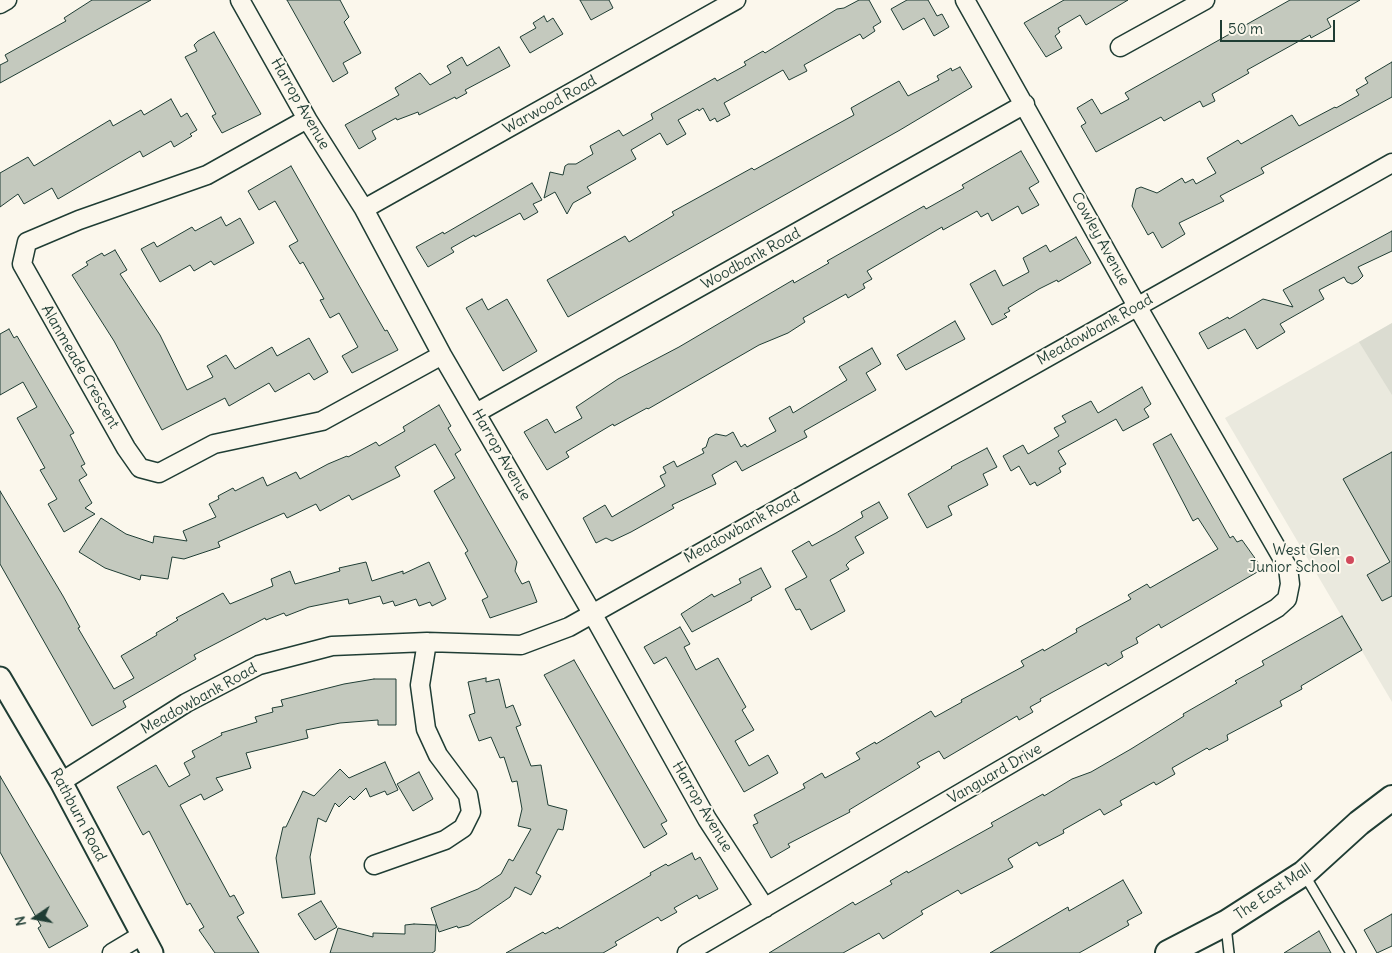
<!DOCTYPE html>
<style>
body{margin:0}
#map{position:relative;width:1392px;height:953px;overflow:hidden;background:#fbf7ec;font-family:Delius,sans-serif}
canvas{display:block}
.north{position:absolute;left:10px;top:893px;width:50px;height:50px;-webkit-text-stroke:4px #fbf7ec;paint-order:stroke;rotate:258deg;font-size:14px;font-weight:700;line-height:20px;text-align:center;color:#1f3d34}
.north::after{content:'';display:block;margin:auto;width:18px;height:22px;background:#1f3d34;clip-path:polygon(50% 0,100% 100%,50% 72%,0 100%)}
.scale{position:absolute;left:1220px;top:20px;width:115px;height:22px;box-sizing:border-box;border:2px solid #1f3d34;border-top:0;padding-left:6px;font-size:15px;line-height:18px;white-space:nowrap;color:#1f3d34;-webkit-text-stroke:4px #fbf7ec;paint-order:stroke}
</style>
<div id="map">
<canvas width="1392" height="953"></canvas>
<div class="north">N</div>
<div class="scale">50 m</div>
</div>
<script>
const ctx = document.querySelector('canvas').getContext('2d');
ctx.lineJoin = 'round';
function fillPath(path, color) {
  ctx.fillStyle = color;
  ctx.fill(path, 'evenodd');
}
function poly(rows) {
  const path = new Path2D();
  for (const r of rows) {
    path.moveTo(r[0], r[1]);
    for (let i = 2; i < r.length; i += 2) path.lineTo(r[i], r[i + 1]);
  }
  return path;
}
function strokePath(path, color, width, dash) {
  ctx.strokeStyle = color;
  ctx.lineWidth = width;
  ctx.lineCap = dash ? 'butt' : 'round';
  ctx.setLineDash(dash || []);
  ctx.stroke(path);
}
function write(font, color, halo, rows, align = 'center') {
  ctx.font = font + ' Delius,sans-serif';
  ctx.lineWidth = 4;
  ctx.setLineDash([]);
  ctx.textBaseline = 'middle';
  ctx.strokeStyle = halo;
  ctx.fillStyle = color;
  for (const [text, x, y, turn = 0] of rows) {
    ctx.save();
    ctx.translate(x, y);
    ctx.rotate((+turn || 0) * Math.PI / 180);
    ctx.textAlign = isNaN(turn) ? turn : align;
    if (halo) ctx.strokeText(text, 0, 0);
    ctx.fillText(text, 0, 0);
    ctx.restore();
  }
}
fillPath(poly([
 [1392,323,1392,702,1225,418]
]), '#eae9de');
fillPath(poly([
 [1392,323,1392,395,1359,342]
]), '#dbdcd1');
const building = poly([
 [92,0,151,0,0,83,0,65,8,61,5,55,66,21,64,18,92,0],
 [287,0,340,0,349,17,344,22,361,53,343,63,348,73,333,82,287,0],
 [580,0,609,0,613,8,591,20,580,0],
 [859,0,869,0,881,22,873,27,875,31,863,39,860,34,804,65,807,71,789,80,783,70,724,103,730,115,717,122,715,118,710,121,703,108,699,111,698,109,678,120,686,134,667,145,660,133,631,150,636,159,587,187,591,193,573,203,567,214,555,192,544,198,550,172,563,175,565,166,568,164,576,164,593,154,590,146,619,130,623,136,653,119,651,114,715,78,717,81,746,65,744,62,763,51,765,53,837,9,844,8,859,0],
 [907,0,928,0,937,16,942,14,949,27,934,36,924,18,903,30,891,9,907,0],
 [1064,0,1128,0,1086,25,1080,15,1058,28,1060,32,1055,36,1062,48,1046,57,1024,23,1064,0],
 [1290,0,1360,0,1327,19,1331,27,1311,38,1310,35,1247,70,1249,73,1212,94,1215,101,1203,107,1200,101,1164,121,1161,117,1096,152,1081,126,1086,123,1077,108,1092,99,1101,114,1129,99,1125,93,1290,0],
 [544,16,547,22,553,18,563,34,530,53,520,37,536,28,533,23,544,16],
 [214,32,261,114,222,133,212,116,216,114,185,57,197,51,194,45,198,41,214,32],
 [499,47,510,66,465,90,467,93,456,99,455,97,419,115,418,112,397,120,396,118,372,131,376,139,359,149,345,125,399,95,395,88,420,73,430,85,451,73,447,66,462,57,467,66,499,47],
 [1392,62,1392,97,1261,168,1264,173,1220,196,1224,201,1179,223,1185,234,1162,248,1153,232,1148,235,1132,206,1136,189,1141,187,1157,193,1182,178,1185,183,1193,179,1196,184,1216,173,1207,158,1238,140,1241,144,1292,115,1299,126,1335,107,1336,108,1359,95,1356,90,1368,83,1365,78,1392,62],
 [960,67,972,87,900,130,568,317,547,280,625,236,629,242,674,215,672,212,752,168,754,170,854,115,851,108,899,81,908,96,939,80,937,76,951,68,952,71,960,67],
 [171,99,181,117,187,113,197,130,190,134,192,136,174,147,171,141,143,157,140,151,58,199,52,188,24,204,18,194,0,207,0,173,28,157,34,166,110,120,113,126,141,110,144,115,171,99],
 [1021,151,1039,182,1029,188,1039,205,1022,214,1018,206,992,221,988,213,981,217,977,211,943,230,942,227,867,271,872,279,863,284,865,288,848,298,846,294,803,318,805,322,788,333,759,345,648,409,647,408,614,426,613,424,566,452,569,457,547,470,533,447,524,432,547,419,555,433,582,418,576,407,618,379,679,347,793,280,794,283,829,263,827,261,924,206,926,209,964,188,962,185,1021,151],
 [291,166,385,331,387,330,398,350,352,373,342,356,358,347,339,313,330,318,320,300,324,299,303,262,300,264,289,246,298,241,275,201,259,210,248,191,291,166],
 [532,183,542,200,533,204,538,212,524,220,520,213,475,237,474,235,451,248,454,252,428,267,416,247,443,232,444,234,532,183],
 [221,217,226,226,240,218,254,243,214,265,211,261,194,271,190,265,160,282,141,249,154,242,157,247,192,227,195,231,221,217],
 [1392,231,1392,251,1358,267,1363,276,1358,281,1352,284,1347,282,1344,277,1319,290,1324,299,1280,324,1285,332,1257,349,1245,329,1208,349,1199,333,1228,317,1229,319,1263,299,1293,307,1283,290,1392,231],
 [1076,237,1091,263,1058,282,1057,280,1039,289,1008,308,1010,311,1004,314,1007,317,992,325,970,284,995,270,1003,286,1029,272,1023,258,1046,245,1050,252,1076,237],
 [115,250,127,270,120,274,160,335,187,390,213,377,207,366,226,355,235,369,272,347,277,356,309,338,328,372,314,380,309,373,275,392,269,383,229,406,225,398,162,430,114,341,72,275,88,265,86,262,102,253,104,256,115,250],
 [482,299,488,310,507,299,537,351,503,371,466,308,482,299],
 [955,321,965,339,906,370,897,355,955,321],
 [9,329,14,338,17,336,74,433,70,435,85,464,81,466,87,475,79,480,92,503,85,508,95,514,64,532,48,504,57,499,40,470,45,468,17,418,37,407,23,382,0,395,0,334,9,329],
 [872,348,881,364,866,373,876,390,804,431,807,437,742,471,736,461,712,475,716,484,672,505,674,508,631,532,612,541,606,538,596,543,583,518,605,505,612,517,665,486,660,476,666,473,663,467,674,461,677,467,704,453,702,449,706,447,709,438,716,434,726,436,733,432,741,447,745,444,747,447,776,431,769,418,790,406,793,413,847,380,839,367,872,348],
 [1142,387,1151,404,1144,409,1149,417,1123,431,1116,419,1058,451,1066,464,1059,468,1061,472,1037,486,1035,482,1030,485,1019,466,1011,471,1003,456,1023,445,1028,454,1059,436,1054,428,1066,422,1062,416,1091,401,1098,413,1142,387],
 [439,405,451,426,448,428,461,450,455,454,512,553,517,562,515,571,522,584,529,581,537,602,490,618,482,600,488,597,465,553,468,551,434,491,455,478,435,444,395,467,400,476,352,500,349,495,320,511,316,504,287,518,284,513,218,542,220,547,184,559,172,557,168,579,141,575,140,580,105,568,79,552,101,518,126,534,153,543,154,536,187,541,183,531,216,517,209,504,219,499,218,496,233,488,235,491,263,477,267,486,296,472,300,479,328,464,347,456,348,457,376,442,379,446,405,431,403,427,439,405],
 [1171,434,1230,538,1233,536,1237,542,1242,540,1262,568,1259,571,1161,628,1159,624,1136,638,1138,643,1121,652,1123,657,1108,666,1106,663,1040,699,1041,701,1030,707,1033,712,1019,720,1017,716,944,759,939,751,917,763,920,767,849,810,850,812,788,844,790,847,771,858,753,825,758,823,754,815,805,788,803,784,822,773,825,778,860,759,856,753,875,742,876,744,931,711,935,717,962,702,961,700,1024,666,1021,661,1043,649,1044,651,1077,632,1076,629,1131,599,1128,595,1147,584,1150,588,1218,549,1198,518,1193,521,1153,444,1171,434],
 [987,448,997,467,983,474,988,485,948,506,952,515,927,528,908,494,952,468,951,467,987,448],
 [1392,452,1392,596,1382,601,1367,575,1390,562,1343,479,1392,452],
 [0,491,63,596,80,627,78,628,114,689,134,678,121,656,157,635,156,633,178,620,176,618,223,593,230,604,273,586,271,579,290,571,295,584,340,571,339,568,366,562,372,581,403,571,403,574,429,562,446,599,432,606,430,602,419,606,416,599,395,606,393,601,383,604,380,596,349,604,348,599,309,607,286,616,284,613,266,620,265,618,194,655,196,659,123,701,126,707,92,726,0,564,0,491],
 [879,502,888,518,855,537,864,553,850,561,846,565,849,569,830,580,845,611,811,630,800,609,796,610,785,589,807,577,792,551,809,541,812,546,836,533,863,517,861,512,879,502],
 [761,568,771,587,751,598,752,600,692,632,681,614,712,594,714,597,741,583,739,579,761,568],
 [1342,616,1362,650,1301,686,1302,689,1280,701,1282,706,1227,735,1228,740,1209,750,1207,748,1172,768,1175,774,1156,785,1154,782,1120,801,1122,805,1104,815,1100,809,1063,830,1064,833,1039,846,1037,842,1008,859,1013,867,961,894,958,890,921,911,923,914,883,939,879,933,843,953,769,953,853,902,855,905,892,884,890,881,907,871,908,873,993,826,991,823,1043,794,1044,796,1072,779,1091,772,1131,749,1184,716,1183,714,1237,683,1235,681,1264,665,1262,661,1342,616],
 [680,627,690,644,684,647,696,670,718,658,746,707,742,710,754,730,735,741,749,766,768,755,778,773,744,792,666,657,654,664,644,647,680,627],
 [574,660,667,821,661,824,667,834,644,848,544,675,574,660],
 [486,678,486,682,499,679,506,708,513,705,521,725,516,727,531,766,541,765,548,805,567,810,563,830,558,829,536,873,541,876,531,895,515,887,510,897,469,925,458,928,457,926,439,932,431,908,478,889,501,874,509,859,513,861,531,829,518,826,522,809,517,781,512,782,504,757,500,758,491,737,479,741,469,715,475,713,468,682,486,678],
 [374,679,396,679,396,725,378,725,378,720,340,723,306,730,308,738,246,753,251,768,216,778,223,790,204,800,201,794,180,805,230,897,234,895,244,913,237,917,259,953,215,953,199,930,204,927,190,903,187,905,149,831,143,835,117,787,156,765,169,787,190,775,184,763,195,757,192,751,222,735,221,733,257,722,255,717,273,712,272,708,283,706,281,700,344,684,374,679],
 [385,762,398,790,387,795,385,791,370,797,366,788,354,800,350,796,339,807,335,803,326,822,318,818,310,857,315,894,282,898,276,858,283,827,286,827,303,791,314,796,340,769,349,778,385,762],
 [419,772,433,799,413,811,397,784,419,772],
 [0,776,88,926,49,948,38,928,41,926,0,852,0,776],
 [692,853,695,860,700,857,718,889,699,899,697,895,674,908,677,912,661,921,658,917,615,942,617,945,603,953,506,953,543,932,545,934,558,927,559,929,651,875,650,873,666,864,668,866,692,853],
 [1123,880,1142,913,1127,921,1129,925,1079,953,990,953,1068,907,1069,911,1123,880],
 [321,901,337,927,315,940,298,914,321,901],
 [1392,914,1392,946,1377,953,1364,930,1392,914],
 [414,924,436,925,435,951,432,953,330,953,338,928,373,937,373,933,405,934,405,925,414,924],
 [1319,931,1331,953,1284,953,1319,931]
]);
fillPath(building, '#c4c9be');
strokePath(building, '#1f3d34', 1);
const service = poly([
 [1304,874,1351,953],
 [1226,926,1229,953]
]);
const minor = poly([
 [240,0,307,119,364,209,442,355,592,613,707,819,765,908],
 [0,4,7,0],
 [1120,47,1205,0],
 [307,119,207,175,79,220,27,242,22,264,126,448,140,468,159,473,214,444,322,421,442,355],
 [364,209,736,0],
 [476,413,1025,104],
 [61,782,186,703,259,665,332,646,427,642,521,645,569,627,1392,163],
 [374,865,445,840,463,828,471,812,468,795,438,755,426,729,420,685,427,642],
 [112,953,142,935],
 [687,953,1277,608,1287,599,1290,584,1288,568,1137,306,965,0]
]);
const tertiary = poly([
 [0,678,61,782,152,953]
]);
const secondary = poly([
 [1168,953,1226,923,1304,873,1359,823,1392,798]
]);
strokePath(service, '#1f3d34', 12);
strokePath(minor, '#1f3d34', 21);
strokePath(tertiary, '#1f3d34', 25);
strokePath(secondary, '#1f3d34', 28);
strokePath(service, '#fbf7ec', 9);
strokePath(minor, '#fbf7ec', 18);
strokePath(tertiary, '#fbf7ec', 21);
strokePath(secondary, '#fbf7ec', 24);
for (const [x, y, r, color] of [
 [1350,560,5,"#d1495b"]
]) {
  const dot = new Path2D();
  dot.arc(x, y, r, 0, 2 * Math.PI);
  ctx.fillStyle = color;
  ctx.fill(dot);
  strokePath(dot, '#fbf7ec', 2);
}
write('15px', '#1f3d34', '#fbf7ec', [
 ["Harrop Avenue",300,104,60],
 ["Warwood Road",550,105,-29],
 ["Cowley Avenue",1100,239,61],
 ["Woodbank Road",751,259,-29],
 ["Meadowbank Road",1095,330,-29],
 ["Alanmeade Crescent",80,367,60],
 ["Harrop Avenue",501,455,60],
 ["Meadowbank Road",742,528,-29],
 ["Meadowbank Road",199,699,-29],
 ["Vanguard Drive",995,774,-30],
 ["Harrop Avenue",702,807,59],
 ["Rathburn Road",78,815,62],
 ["The East Mall",1273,892,-34]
]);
write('15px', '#1f3d34', '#fbf7ec', [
 ["West Glen",1340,551],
 ["Junior School",1340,568]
], 'right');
</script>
